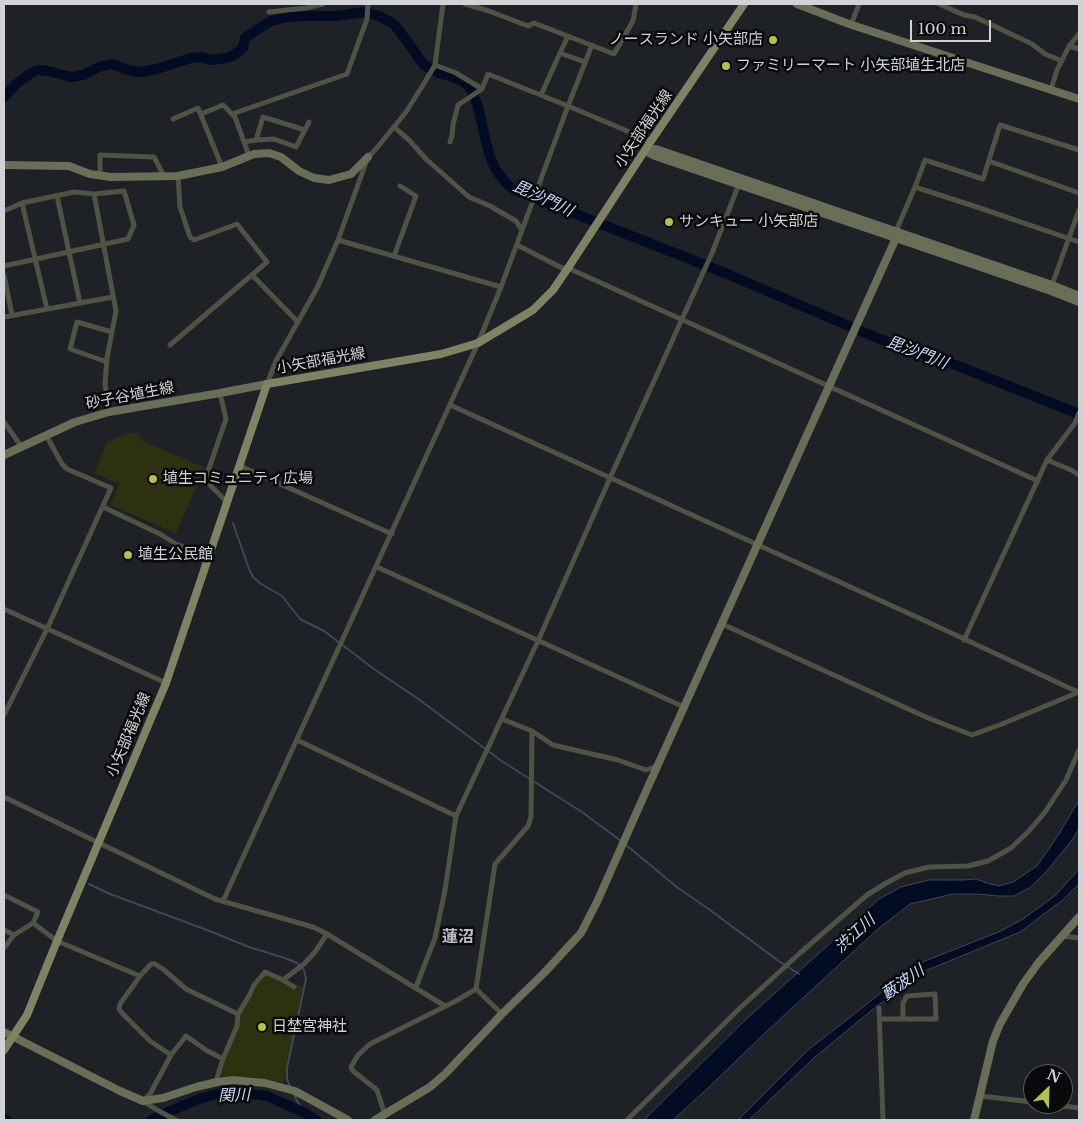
<!DOCTYPE html>
<meta charset="utf-8">
<style>
body{margin:0}
#map{position:relative;width:1083px;height:1124px;overflow:hidden;background:#1e2125;font-family:"Libre Baskerville",serif}
canvas{display:block}
.frame{position:absolute;inset:0;border:5px solid #d0d2d5;pointer-events:none}
.north{position:absolute;left:1023px;top:1064px;width:50px;height:50px;box-sizing:border-box;background:#090a0c;border:1px solid #595a5c;border-radius:50%;rotate:24deg;font-size:14px;font-weight:700;line-height:20px;text-align:center;color:#d0d2d5}
.north::after{content:'';display:block;margin:auto;width:18px;height:22px;background:#b6c148;clip-path:polygon(50% 0,100% 100%,50% 72%,0 100%)}
.scale{position:absolute;left:910px;top:20px;width:81px;height:22px;box-sizing:border-box;border:2px solid #d0d2d5;border-top:0;padding-left:6px;font-size:15px;line-height:18px;white-space:nowrap;color:#d0d2d5;-webkit-text-stroke:4px #090a0c;paint-order:stroke}
</style>
<div id="map">
<canvas width="1083" height="1124"></canvas>
<div class="frame"></div>
<div class="north">N</div>
<div class="scale">100 m</div>
</div>
<script>
const ctx = document.querySelector('canvas').getContext('2d');
ctx.lineJoin = 'round';
function fillPath(path, color) {
  ctx.fillStyle = color;
  ctx.fill(path, 'evenodd');
}
function poly(rows) {
  const path = new Path2D();
  for (const r of rows) {
    path.moveTo(r[0], r[1]);
    for (let i = 2; i < r.length; i += 2) path.lineTo(r[i], r[i + 1]);
  }
  return path;
}
function strokePath(path, color, width, dash) {
  ctx.strokeStyle = color;
  ctx.lineWidth = width;
  ctx.lineCap = dash ? 'butt' : 'round';
  ctx.setLineDash(dash || []);
  ctx.stroke(path);
}
function write(font, color, halo, rows, align = 'center') {
  ctx.font = font + ' "Libre Baskerville","Noto Sans JP",serif';
  ctx.lineWidth = 5;
  ctx.setLineDash([]);
  ctx.textBaseline = 'middle';
  ctx.strokeStyle = halo;
  ctx.fillStyle = color;
  for (const [text, x, y, turn = 0] of rows) {
    ctx.save();
    ctx.translate(x, y);
    ctx.rotate((+turn || 0) * Math.PI / 180);
    ctx.textAlign = isNaN(turn) ? turn : align;
    if (halo) ctx.strokeText(text, 0, 0);
    ctx.fillText(text, 0, 0);
    ctx.restore();
  }
}
fillPath(poly([
 [128,433,139,433,141,440,205,468,176,533,110,505,119,484,94,473,107,442],
 [264,973,303,987,284,1083,253,1077,220,1076,238,1028,238,1015]
]), '#2e3110');
const water = poly([
 [1079,800,1079,829,1072,840,1046,872,1031,887,1014,896,998,896,978,894,953,894,910,904,879,928,766,1032,707,1089,673,1120,644,1120,743,1022,879,899,901,887,929,880,963,880,976,879,987,883,999,886,1013,882,1037,866,1059,834,1079,800],
 [1079,869,1079,884,1064,899,1020,932,925,971,877,1006,815,1057,749,1120,739,1119,808,1050,867,1004,915,965,1001,931,1023,919,1056,895,1079,869]
]);
fillPath(water, '#010c23');
strokePath(water, '#3f4758', 1);
strokePath(poly([
 [233,523,249,569,253,577,261,584,282,596,300,619,324,631,374,669,417,698,503,762,582,812,621,841],
 [625,844,678,888,710,910,780,962,799,974],
 [89,884,110,894,207,930,249,947,285,958,297,963,304,970,306,979,287,1068,287,1079,290,1087],
 [293,1093,303,1112]
]), '#3f4758', 2);
strokePath(poly([
 [4,97,15,85,31,73,38,70,48,71,71,77,83,75,99,67,112,64,128,70,141,72,157,69,191,58,202,57,211,60,226,58,234,55,243,48,245,38,255,31,271,21,288,17,305,16,335,16,365,12,379,16,392,23,398,29,424,65,439,73,453,77,462,81,470,88,477,103,489,154,496,170,505,182,513,189,725,273,877,338,958,366,1079,414],
 [4,1119,6,1120],
 [151,1120,168,1112,199,1099,220,1093,242,1093,267,1096,303,1112,316,1120]
]), '#010c23', 10);
strokePath(poly([
 [465,4,489,11,528,26,534,23,614,54,633,21,636,4],
 [939,4,964,15,975,17,1032,44,1045,54,1062,61],
 [269,12,306,8,323,4],
 [851,25,859,4],
 [1069,46,1079,49],
 [560,53,568,36],
 [435,65,456,73,482,89,488,74,568,106,651,141],
 [1051,89,1057,70,1069,46,1079,34],
 [541,95,560,53,585,62],
 [201,114,223,105,235,117,249,156],
 [232,114,347,74,367,19,368,4],
 [173,119,198,108,222,167],
 [394,127,409,140,426,159,469,197,490,206,516,221,522,230],
 [256,140,274,139,296,147,309,122],
 [244,142,256,140,263,117,305,130],
 [450,142,452,136,453,125,458,105,482,89],
 [989,161,1079,193],
 [100,175,100,155,154,157,164,176],
 [915,187,980,208,1079,242],
 [94,194,116,311,107,358,105,384,109,412],
 [57,196,80,303],
 [22,203,47,309],
 [4,211,22,203,74,192,94,194,124,191,134,225,128,239,4,266],
 [896,231,915,187,925,160,983,179,1000,125,1079,150],
 [338,240,501,287],
 [517,245,562,268,568,268,1038,481],
 [394,256,416,196,400,186],
 [4,275,12,315],
 [252,275,298,322],
 [1052,285,1079,210],
 [4,317,113,297],
 [170,345,267,262,237,224,194,240,190,237,180,207,178,176],
 [107,362,70,349,77,322,112,332],
 [267,384,276,361,318,286,338,240,368,157,376,149,406,112,423,85,435,65,443,4],
 [220,393,226,419,205,480,228,503],
 [450,405,932,624,1078,692],
 [4,422,21,446],
 [1047,460,1071,470,1079,475],
 [240,466,392,534],
 [103,507,160,534,176,544,209,557],
 [377,567,684,707],
 [4,609,166,683],
 [722,624,928,718,972,735,1002,724,1079,692],
 [964,640,1047,460,1075,423,1079,413],
 [4,715,47,629,111,488,67,469,62,464,46,435],
 [502,719,532,731,553,745,618,760,646,770,657,766],
 [297,740,456,816],
 [4,797,215,899,313,927,327,934,445,1006],
 [4,895,38,912,33,923,14,935,4,948],
 [223,901,478,343,501,287,568,106,592,45],
 [33,923,57,941,140,976,120,1004,119,1009,123,1014,150,1041,171,1055,186,1036,206,1050,223,1059,217,1078,217,1082],
 [4,930,14,935],
 [1062,936,1079,938],
 [140,976,151,964,155,964,163,969,186,989,238,1014,237,1026,223,1059],
 [283,980,294,987],
 [416,987,435,938,445,890,456,816,538,641,610,478,712,253,739,184],
 [476,989,495,864,528,826,531,817,532,731],
 [476,989,502,1014],
 [879,1008,883,1120],
 [238,1014,249,996,254,985,265,972,283,980,304,964,315,952,327,934],
 [880,1019,936,1019,935,994,907,996,903,1003,903,1019],
 [171,1055,150,1094,143,1101,157,1110,176,1120],
 [980,1096,1033,1102],
 [1047,1104,1079,1108],
 [385,1115,377,1090,353,1071,351,1067,358,1055,370,1044,454,1002,476,989],
 [627,1120,740,1008,800,953,867,895,888,882,905,873,929,867,968,866,988,861,1011,848,1029,831,1045,812,1066,780,1079,750]
]), '#505243', 5);
strokePath(poly([
 [797,4,849,24,1079,99],
 [645,151,655,156,1051,291,1079,302],
 [645,151,656,149,1052,285,1079,296],
 [4,165,69,166,90,174,111,177,178,176,222,167,254,154,269,153,281,157,299,171,314,178,329,180,351,174,368,157],
 [4,455,75,422,109,412,220,393,267,384],
 [4,1032,120,1091,143,1101,163,1098,196,1087,217,1082,233,1080,265,1083,295,1091,348,1120],
 [375,1120,430,1087,445,1074,502,1014,544,973,581,933,597,902,647,789,896,238,896,231],
 [974,1120,993,1041,1000,1024,1023,984,1039,962,1079,917]
]), '#6a6e56', 8);
strokePath(poly([
 [4,1050,27,1015,57,941,166,683,267,384,441,354,478,343,533,310,553,290,568,268,651,141,744,4]
]), '#7f8364', 8);
for (const [x, y, r, color] of [
 [773,40,5,"#b6c148"],
 [726,66,5,"#b6c148"],
 [669,222,5,"#b6c148"],
 [153,479,5,"#b6c148"],
 [128,555,5,"#b6c148"],
 [262,1027,5,"#b6c148"]
]) {
  const dot = new Path2D();
  dot.arc(x, y, r, 0, 2 * Math.PI);
  ctx.fillStyle = color;
  ctx.fill(dot);
  strokePath(dot, '#090a0c', 2);
}
write('15px', '#d0d2d5', '#090a0c', [
 ["ノースランド 小矢部店",763,40,"right"],
 ["ファミリーマート 小矢部埴生北店",736,66],
 ["サンキュー 小矢部店",679,222],
 ["埴生コミュニティ広場",163,479],
 ["埴生公民館",138,555],
 ["日埜宮神社",272,1027]
], 'left');
write('15px', '#d0d2d5', '#090a0c', [
 ["小矢部福光線",644,129,-56],
 ["小矢部福光線",321,361,-10],
 ["砂子谷埴生線",130,396,-11],
 ["小矢部福光線",129,735,-67]
]);
write('italic 16px', '#c3d8f8', '#090a0c', [
 ["毘沙門川",543,199,25],
 ["毘沙門川",917,353,21],
 ["渋江川",855,934,-42],
 ["藪波川",903,983,-35],
 ["関川",234,1096,-2]
]);
write('bold 16px', '#bbbfc4', '#090a0c', [
 ["蓮沼",458,937]
]);
</script>
